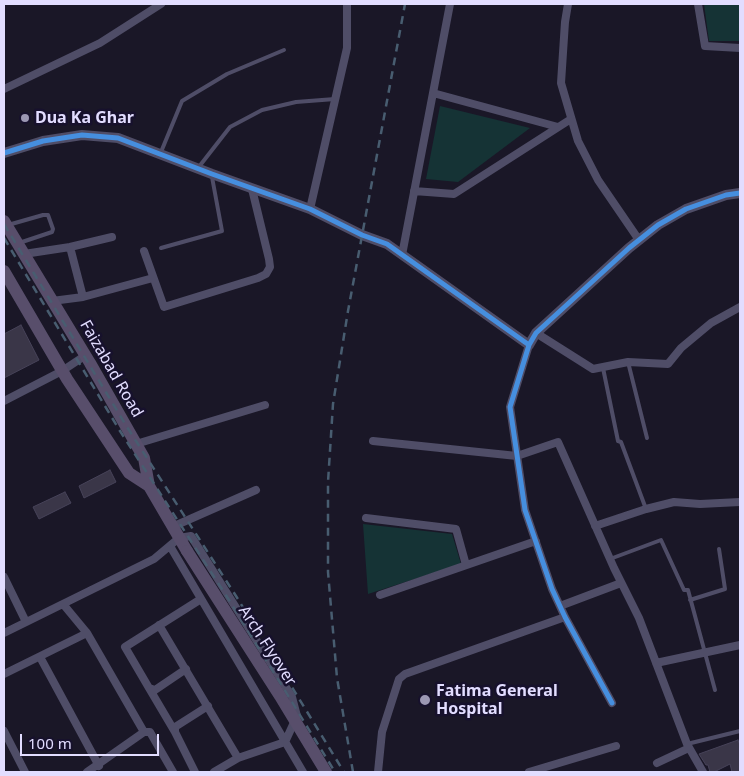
<!DOCTYPE html>
<style>
body{margin:0}
#map{position:relative;width:744px;height:776px;overflow:hidden;background:#1a1727;font-family:"Noto Sans",sans-serif}
canvas{display:block}
.frame{position:absolute;inset:0;border:5px solid #e2ddff;pointer-events:none}
.scale{position:absolute;left:20px;top:734px;width:139px;height:22px;box-sizing:border-box;border:2px solid #e2ddff;border-top:0;padding-left:6px;font-size:15px;line-height:18px;white-space:nowrap;color:#e2ddff;-webkit-text-stroke:4px #17112d;paint-order:stroke}
</style>
<div id="map">
<canvas width="744" height="776"></canvas>
<div class="frame"></div>
<div class="scale">100 m</div>
</div>
<script>
const ctx = document.querySelector('canvas').getContext('2d');
ctx.lineJoin = 'round';
function fillPath(path, color) {
  ctx.fillStyle = color;
  ctx.fill(path, 'evenodd');
}
function poly(rows) {
  const path = new Path2D();
  for (const r of rows) {
    path.moveTo(r[0], r[1]);
    for (let i = 2; i < r.length; i += 2) path.lineTo(r[i], r[i + 1]);
  }
  return path;
}
function strokePath(path, color, width, dash) {
  ctx.strokeStyle = color;
  ctx.lineWidth = width;
  ctx.lineCap = dash ? 'butt' : 'round';
  ctx.setLineDash(dash || []);
  ctx.stroke(path);
}
function write(font, color, halo, rows, align = 'center') {
  ctx.font = font + ' "Noto Sans",sans-serif';
  ctx.lineWidth = 5;
  ctx.setLineDash([]);
  ctx.textBaseline = 'middle';
  ctx.strokeStyle = halo;
  ctx.fillStyle = color;
  for (const [text, x, y, turn = 0] of rows) {
    ctx.save();
    ctx.translate(x, y);
    ctx.rotate((+turn || 0) * Math.PI / 180);
    ctx.textAlign = isNaN(turn) ? turn : align;
    if (halo) ctx.strokeText(text, 0, 0);
    ctx.fillText(text, 0, 0);
    ctx.restore();
  }
}
fillPath(poly([
 [704,4,740,4,740,41,709,41],
 [440,106,530,128,458,182,426,179],
 [363,524,452,534,461,564,368,594]
]), '#153335');
const building = poly([
 [21,325,39,360,4,378,4,334,21,325],
 [110,470,116,482,84,498,79,486,110,470],
 [65,492,71,503,39,519,33,507,65,492],
 [738,740,740,745,740,772,732,772,730,764,714,772,710,772,708,765,706,765,699,754,738,740]
]);
fillPath(building, '#3a3648');
strokePath(building, '#474359', 1);
strokePath(poly([
 [161,152,182,101,227,74,284,50],
 [198,168,230,127,262,110,296,102,335,99],
 [8,225,43,215,48,215,53,229,52,232,19,243],
 [161,248,222,231,212,177],
 [628,362,647,438],
 [603,368,618,441,621,442,646,509],
 [610,559,661,540,684,590,688,590,715,690],
 [690,600,725,589,719,549],
 [687,744,740,731]
]), '#4f4d67', 4);
strokePath(poly([
 [568,4,565,22,561,83,578,141,598,180,639,240],
 [698,4,705,46,740,48],
 [4,89,100,43,161,4],
 [433,93,558,127],
 [414,191,454,194,571,119],
 [310,209,347,48,347,4],
 [70,247,83,297],
 [144,251,164,307,258,278,266,274,270,267,269,259,252,189],
 [24,254,70,247,112,237],
 [402,255,450,4],
 [52,301,83,297,153,278],
 [536,333,593,369,628,362,668,364,681,348,711,323,740,307],
 [529,345,510,407,525,510,552,589,565,617,612,703],
 [4,401,62,371,86,355],
 [373,441,517,456,558,442,614,568,639,618,687,744,703,772],
 [136,444,265,405],
 [366,518,456,529,466,565],
 [595,526,646,509,674,502,700,504,740,502],
 [172,527,256,490],
 [170,546,303,772],
 [4,577,26,622],
 [380,595,536,541],
 [63,604,87,633,144,732,150,732,173,772],
 [560,606,621,583],
 [159,625,238,758],
 [4,633,154,559,179,538,191,536,292,697,297,716,285,742,238,758,214,772],
 [40,657,99,766],
 [656,663,740,645],
 [186,669,155,690,149,688,125,647,201,599],
 [4,674,87,633],
 [149,688,175,732],
 [4,731,25,772],
 [657,763,689,748],
 [87,772,144,732],
 [195,772,175,732,175,727,208,706],
 [378,772,382,732,399,679,405,674,565,617],
 [529,772,616,746]
]), '#4f4d67', 8);
strokePath(poly([
 [4,153,43,141,82,135,118,138,212,174,310,209,362,235,387,244,529,345,536,333,629,248,658,225,686,209,726,195,740,193]
]), '#4f4d67', 10);
strokePath(poly([
 [4,221,90,363,144,458,149,486,187,551],
 [4,271,67,379,129,473,149,486]
]), '#584e6b', 12);
strokePath(poly([
 [4,224,127,427,236,596,344,772],
 [4,238,120,431,229,600,335,772],
 [353,772,337,678,328,572,328,482,333,404,348,311,405,4]
]), '#485d70', 2.5, [8, 6]);
strokePath(poly([
 [187,551,280,696,326,772]
]), '#584e6b', 12);
strokePath(poly([
 [4,153,43,141,82,135,118,138,212,174,310,209,362,235,387,244,529,345],
 [612,703,565,617,552,589,525,510,510,407,529,345,536,333,629,248,658,225,686,209,726,195,740,193]
]), '#468fdf', 5);
for (const [x, y, r, color] of [
 [25,118,5,"#9c98b3"],
 [425,700,6,"#9c98b3"]
]) {
  const dot = new Path2D();
  dot.arc(x, y, r, 0, 2 * Math.PI);
  ctx.fillStyle = color;
  ctx.fill(dot);
  strokePath(dot, '#17112d', 2);
}
write('bold 16px', '#e2ddff', '#17112d', [
 ["Dua Ka Ghar",35,118],
 ["Fatima General",436,691],
 ["Hospital",436,709]
], 'left');
write('16px', '#e2ddff', '#17112d', [
 ["Faizabad Road",111,369,60],
 ["Arch Flyover",267,646,57]
]);
</script>
